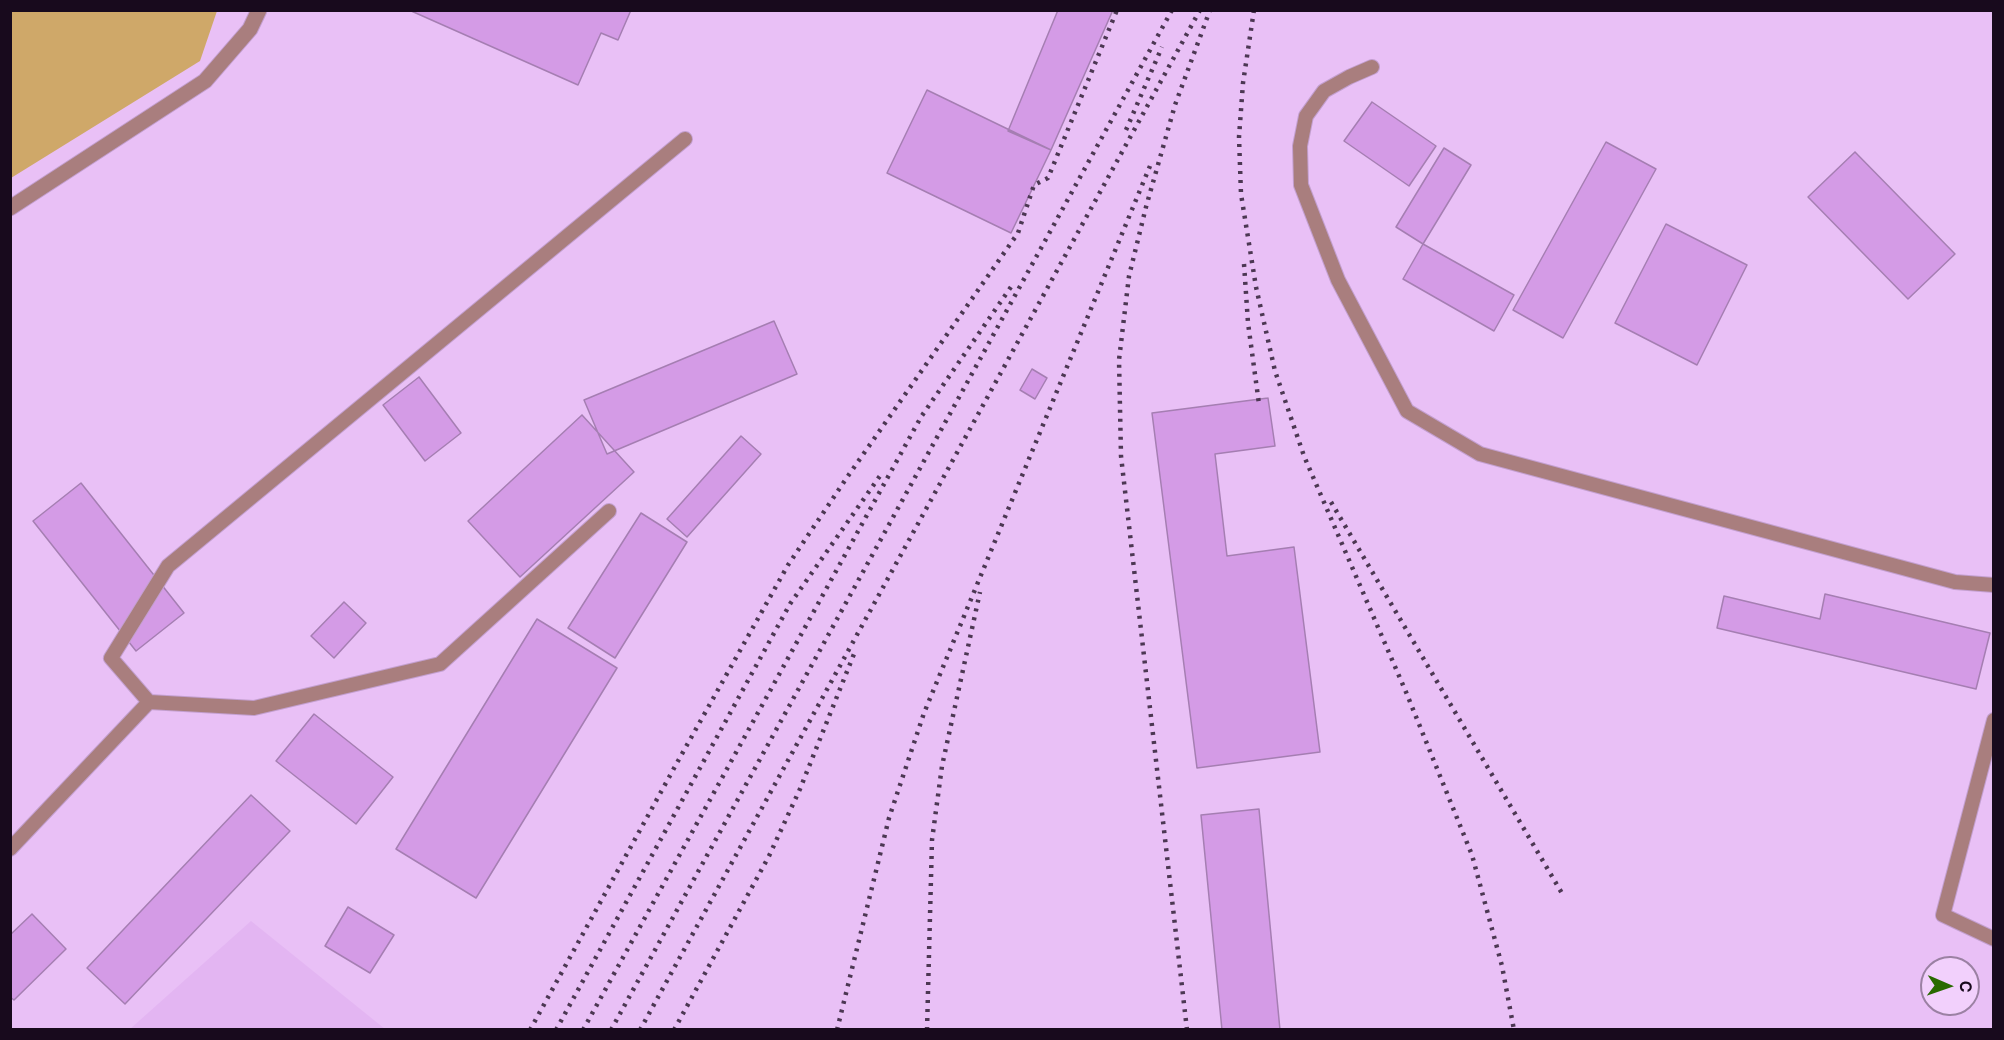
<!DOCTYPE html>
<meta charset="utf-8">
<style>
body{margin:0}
#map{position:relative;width:2004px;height:1040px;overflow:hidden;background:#e9c0f6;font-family:Inter,sans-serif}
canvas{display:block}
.frame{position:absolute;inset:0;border:12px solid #180a1d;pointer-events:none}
.north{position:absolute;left:1920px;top:956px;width:60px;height:60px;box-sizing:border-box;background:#f2d0fc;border:2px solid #9b81a3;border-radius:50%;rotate:92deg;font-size:16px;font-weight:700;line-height:24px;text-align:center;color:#180a1d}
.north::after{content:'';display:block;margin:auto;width:21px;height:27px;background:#296a00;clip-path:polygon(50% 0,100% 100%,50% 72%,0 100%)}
</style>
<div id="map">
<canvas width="2004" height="1040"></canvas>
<div class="frame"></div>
<div class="north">С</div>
</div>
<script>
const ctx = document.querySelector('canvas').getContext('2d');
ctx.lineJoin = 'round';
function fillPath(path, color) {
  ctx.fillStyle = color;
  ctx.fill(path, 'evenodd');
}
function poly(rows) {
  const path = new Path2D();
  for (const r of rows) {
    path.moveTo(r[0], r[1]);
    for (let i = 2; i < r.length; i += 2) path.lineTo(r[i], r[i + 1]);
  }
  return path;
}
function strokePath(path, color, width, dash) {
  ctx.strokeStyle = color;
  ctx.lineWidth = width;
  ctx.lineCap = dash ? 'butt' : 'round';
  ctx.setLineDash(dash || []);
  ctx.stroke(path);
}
fillPath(poly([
 [251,921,385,1029,130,1029]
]), '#e3b5f2');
fillPath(poly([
 [11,10,217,10,217,11,200,61,11,178]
]), '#cfa869');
const building = poly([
 [409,10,631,10,618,40,601,33,578,85,409,10],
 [1058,10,1113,10,1051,150,1008,131,1058,10],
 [927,90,1051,150,1011,233,887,173,927,90],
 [1372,102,1436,146,1409,186,1344,141,1372,102],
 [1606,142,1656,169,1563,338,1513,310,1606,142],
 [1444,148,1471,165,1423,244,1396,227,1444,148],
 [1855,152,1955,254,1908,299,1808,197,1855,152],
 [1666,224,1747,265,1697,365,1615,323,1666,224],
 [1423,244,1514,295,1494,331,1403,279,1423,244],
 [774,321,797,374,607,454,584,400,774,321],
 [1032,369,1047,378,1035,399,1020,390,1032,369],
 [419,377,461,433,425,461,383,405,419,377],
 [1268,398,1275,446,1215,454,1227,556,1294,547,1320,752,1197,768,1152,413,1268,398],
 [582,415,634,472,520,577,468,521,582,415],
 [741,436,761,454,687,537,667,519,741,436],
 [81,483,184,613,136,651,33,521,81,483],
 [641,513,687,542,615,658,568,628,641,513],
 [1825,594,1990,633,1976,689,1717,628,1724,596,1820,619,1825,594],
 [344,602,366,623,334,658,311,636,344,602],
 [537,619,617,668,476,898,396,849,537,619],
 [314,714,393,777,356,824,276,761,314,714],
 [251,795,290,831,125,1004,87,968,251,795],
 [1259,809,1280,1030,1222,1030,1201,815,1259,809],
 [348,907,394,935,370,973,325,946,348,907],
 [32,914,66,949,14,1000,10,997,10,935,32,914]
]);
fillPath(building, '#d49be6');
strokePath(building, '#a57eb2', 1.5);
const service = poly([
 [1372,67,1349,77,1324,91,1306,116,1300,146,1301,185,1338,280,1407,411,1480,454,1955,582,1994,585],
 [149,702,111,658,168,566,685,139],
 [1994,720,1943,915,1994,939],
 [10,849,149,702,254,708,440,664,609,511]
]);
const minor = poly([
 [10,208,205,81,250,29,259,10]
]);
strokePath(service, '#c39fcf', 16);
strokePath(minor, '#c39fcf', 17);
strokePath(service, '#a97e7e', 14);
strokePath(minor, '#a97e7e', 15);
strokePath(poly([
 [1254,10,1243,83,1239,137,1241,194,1256,287,1275,371,1304,456,1406,692,1472,855,1502,966,1514,1030],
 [1126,130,1162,47],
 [1244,264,1248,323,1259,404],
 [1331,502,1563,895],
 [530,1030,678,761,788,565,848,476,1018,233,1034,185,1048,178,1117,10],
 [556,1030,790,604,882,473],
 [583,1030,921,417,1013,284],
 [611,1030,1172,10],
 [640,1030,1200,10],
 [674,1030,769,856,800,789,854,654],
 [837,1030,889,818,924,713,1150,166],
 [927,1030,932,840,942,766,980,592],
 [1187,1030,1121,456,1119,360,1129,276,1146,207,1175,105,1210,10]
]), '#4c3753', 4.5, [3, 6]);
</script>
